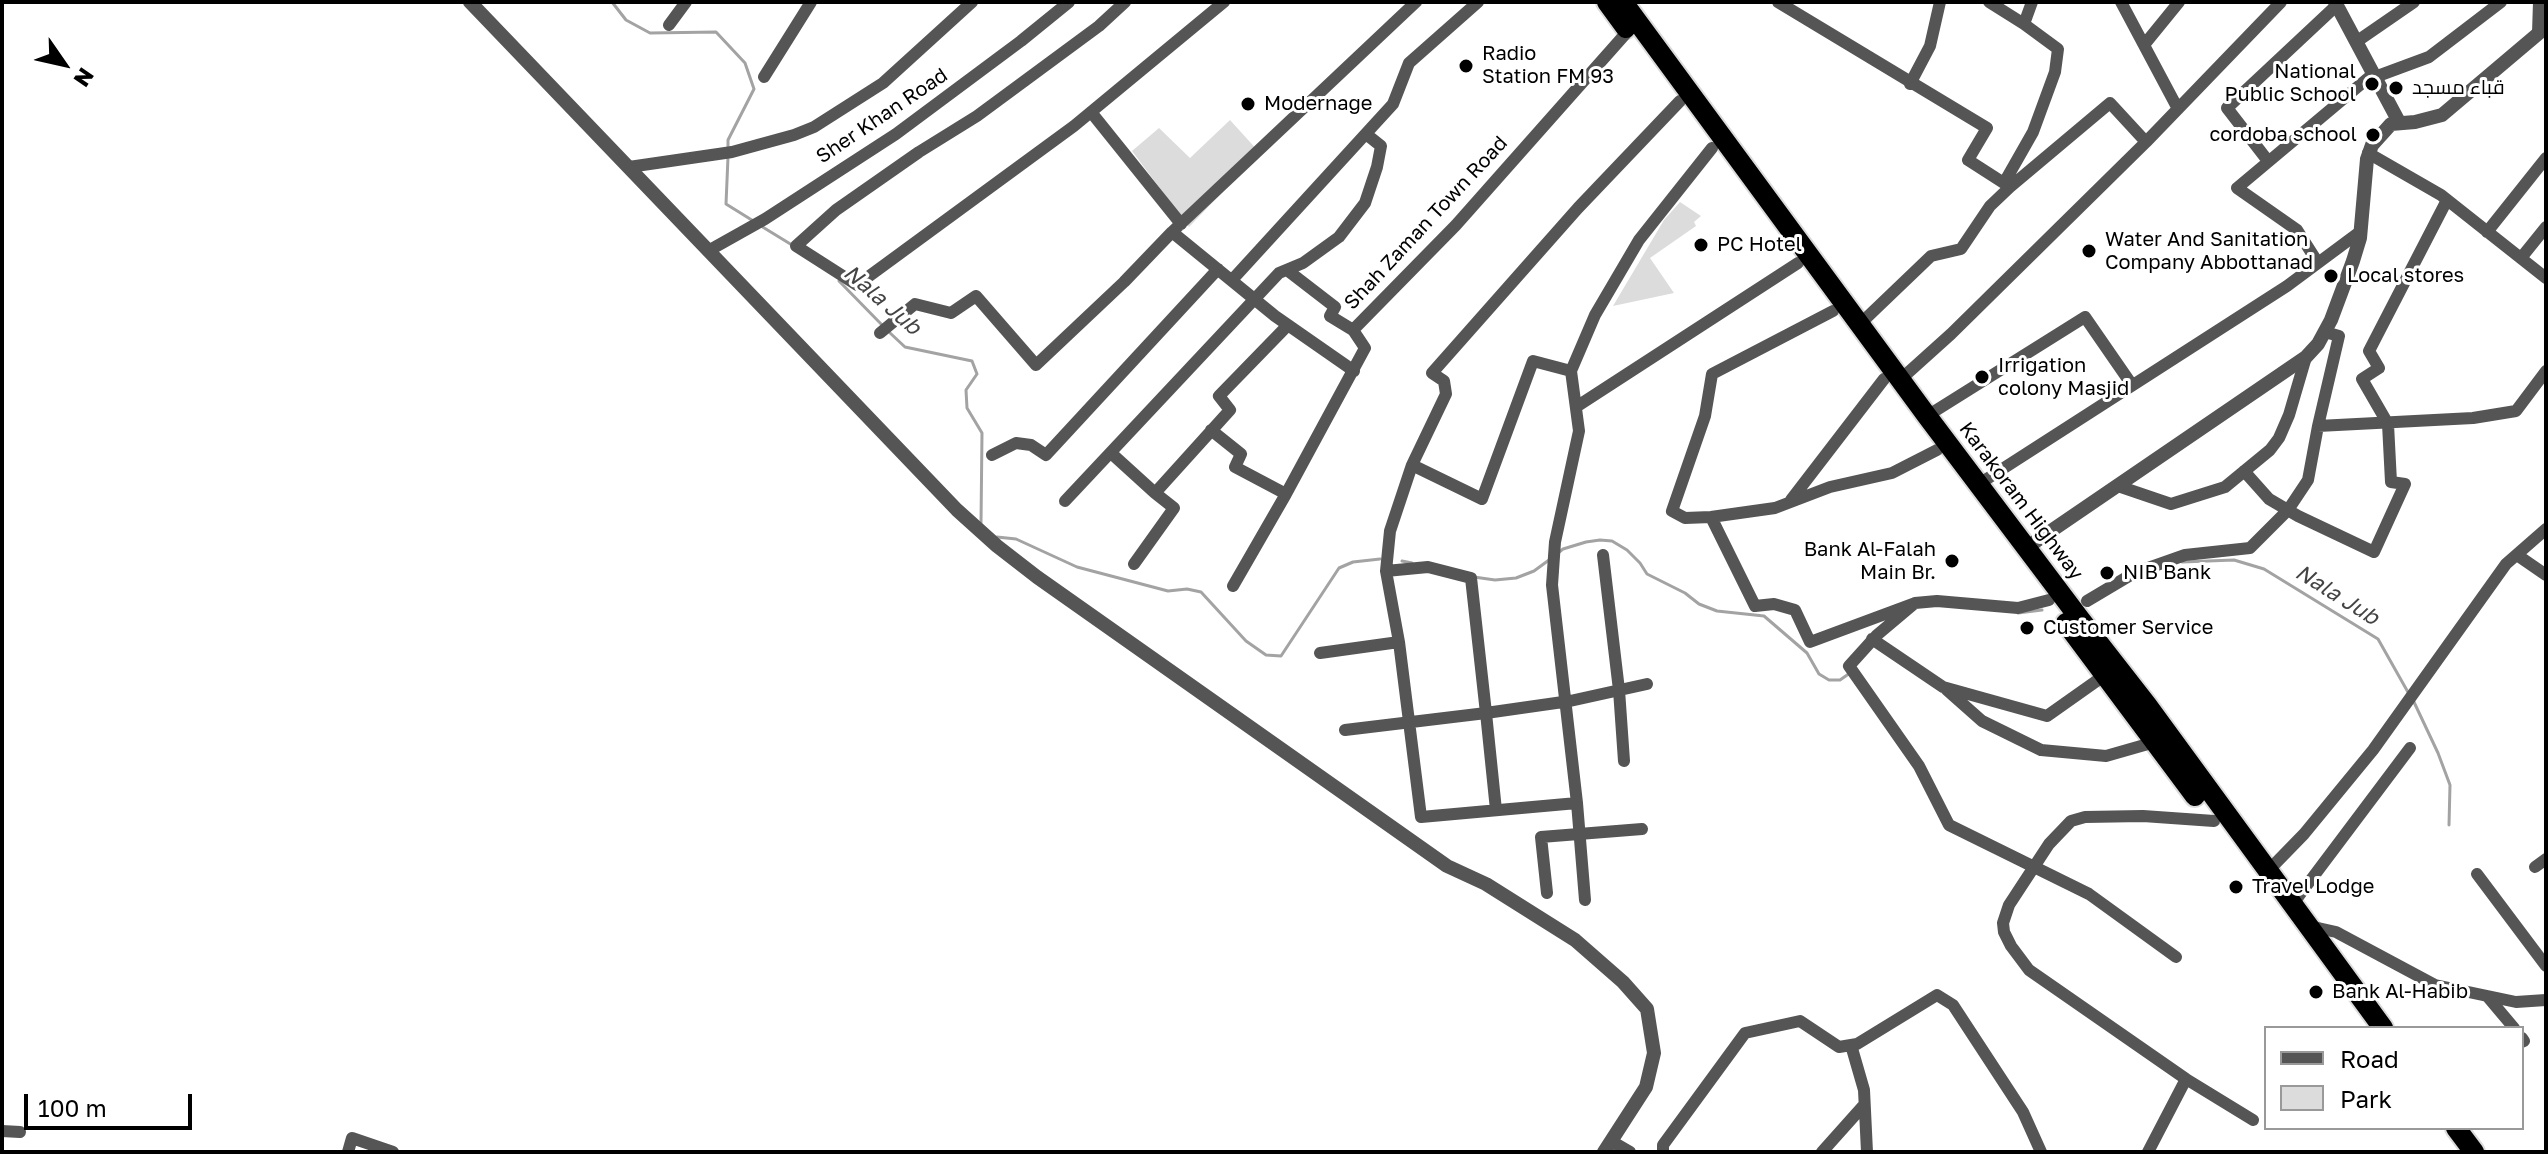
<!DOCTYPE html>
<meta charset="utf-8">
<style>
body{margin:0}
#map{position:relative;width:2548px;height:1154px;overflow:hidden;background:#fff;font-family:"Golos Text",sans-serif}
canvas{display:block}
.frame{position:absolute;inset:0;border:4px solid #000;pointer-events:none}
.legend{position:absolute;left:2264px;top:1026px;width:260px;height:104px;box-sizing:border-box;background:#fff;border:2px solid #999;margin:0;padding:10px 14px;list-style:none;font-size:24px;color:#000}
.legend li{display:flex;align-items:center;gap:16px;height:40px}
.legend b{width:40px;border:2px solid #999}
.north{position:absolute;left:24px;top:24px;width:80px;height:80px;-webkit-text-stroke:6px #fff;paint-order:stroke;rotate:124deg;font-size:22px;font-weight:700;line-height:32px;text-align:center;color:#000}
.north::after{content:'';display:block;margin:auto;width:28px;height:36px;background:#000;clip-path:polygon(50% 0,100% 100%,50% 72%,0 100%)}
.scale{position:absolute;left:24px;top:1094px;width:168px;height:36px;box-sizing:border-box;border:4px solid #000;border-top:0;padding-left:10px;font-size:24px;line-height:28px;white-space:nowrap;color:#000;-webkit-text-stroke:6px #fff;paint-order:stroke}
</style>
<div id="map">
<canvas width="2548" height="1154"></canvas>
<div class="frame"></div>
<ul class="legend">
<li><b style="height:10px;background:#555"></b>Road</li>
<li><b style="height:22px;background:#dcdcdc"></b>Park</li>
</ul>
<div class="north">N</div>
<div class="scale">100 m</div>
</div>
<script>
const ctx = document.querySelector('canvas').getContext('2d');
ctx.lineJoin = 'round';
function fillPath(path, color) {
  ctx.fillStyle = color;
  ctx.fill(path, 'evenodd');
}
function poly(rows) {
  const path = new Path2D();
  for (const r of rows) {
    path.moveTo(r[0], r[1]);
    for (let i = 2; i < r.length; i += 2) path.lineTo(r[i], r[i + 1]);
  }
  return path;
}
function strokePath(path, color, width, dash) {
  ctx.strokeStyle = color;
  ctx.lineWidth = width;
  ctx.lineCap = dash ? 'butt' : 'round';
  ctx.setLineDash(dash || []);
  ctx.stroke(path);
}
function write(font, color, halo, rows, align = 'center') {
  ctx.font = font + ' "Golos Text",Cairo,sans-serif';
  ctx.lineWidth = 6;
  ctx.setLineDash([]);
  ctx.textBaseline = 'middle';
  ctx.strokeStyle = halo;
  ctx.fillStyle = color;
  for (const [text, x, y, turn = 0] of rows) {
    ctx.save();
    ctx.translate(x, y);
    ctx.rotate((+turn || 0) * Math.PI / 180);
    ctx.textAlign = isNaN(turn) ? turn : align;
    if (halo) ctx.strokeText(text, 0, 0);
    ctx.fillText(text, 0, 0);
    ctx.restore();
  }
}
fillPath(poly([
 [1230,120,1260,153,1189,227,1132,151,1159,128,1190,158],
 [1680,202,1701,216,1694,222,1696,226,1650,258,1674,293,1613,306,1664,220]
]), '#dcdcdc');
strokePath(poly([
 [612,2,626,20,650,33,716,32,745,63,754,89,728,140,728,149],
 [728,157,726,204,755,222],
 [761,226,792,245],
 [839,281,884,327],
 [889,332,905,347,972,361,977,374,966,390,967,408,982,433,981,523],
 [997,537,1016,539,1077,567,1168,591,1187,589,1201,592,1246,641,1266,655,1281,656,1339,568,1353,562,1380,559],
 [1558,553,1563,549,1586,542,1600,540,1612,541,1627,550,1640,563,1647,574,1685,593,1699,604,1717,611,1764,616,1807,653,1819,674,1829,680,1840,680,1850,673],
 [1402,561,1412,563],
 [2182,562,2234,560,2264,569,2378,639,2409,694],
 [1474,577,1495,580,1516,578,1534,571,1549,560],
 [2018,613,2042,610],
 [2413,700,2438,753,2450,785,2449,825]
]), '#a3a3a3', 3);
const trunk = poly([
 [1607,2,1626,28],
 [1623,2,1927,416,2080,619,2147,705,2383,1028],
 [2066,623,2195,796],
 [2456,1128,2474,1152]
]);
strokePath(trunk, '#dbdbdb', 24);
strokePath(poly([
 [1125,2,1099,26,977,116,919,152,836,210,796,246,857,285,1074,126,1224,2],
 [1778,2,1987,128,1968,160,2010,187,1990,206,1961,249,1931,256,1860,324],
 [1989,2,2024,24,2032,2],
 [2121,2,2178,109],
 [669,25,686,2],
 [2538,33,2539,2],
 [2356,42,2414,2],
 [2144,45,2179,2],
 [764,77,811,2],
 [2375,77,2429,57,2501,2],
 [1910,84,1930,46,1940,2],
 [1091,112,1181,224],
 [2146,142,2281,2],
 [2368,153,2441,195,2546,278],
 [2268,161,2227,108,2337,5],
 [629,167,732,152,794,135,814,127,883,83,972,2],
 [2004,183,2033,132,2055,72,2058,49,2024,24],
 [2487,232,2546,158],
 [708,251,765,219,896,134,1021,41,1069,2],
 [2521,258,2546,227],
 [2318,263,2297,230,2237,188,2373,74],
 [1287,270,1335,307,1330,316,1353,330],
 [1232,280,1393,104,1409,63,1478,2],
 [1833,311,1712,374,1705,416,1672,511,1685,518,1711,517,1775,508,1830,487,1892,473,1937,450],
 [2325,332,2339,336,2318,426,2473,418,2516,411,2546,371],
 [880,333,915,304,951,313,976,296,1036,365,1124,282,1172,232],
 [1354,371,1275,316,1172,232,1416,2],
 [1571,371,1579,431,1555,542,1552,585,1577,803],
 [1901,379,1951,334,2146,142,2110,103,2010,187],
 [1576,407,1798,263],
 [1927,416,2085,317,2132,385],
 [1211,430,1241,454,1235,467,1286,494],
 [1111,453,1155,493],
 [992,455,1016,443,1031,445,1046,455,1218,269],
 [1412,465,1482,499,1533,361,1571,371,1595,315,1639,240,1712,148],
 [2244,471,2269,499,2298,516,2374,552,2405,484,2391,482,2388,424,2362,379,2379,368,2369,351,2447,200],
 [1979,484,2287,286,2361,231],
 [2118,486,2171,504,2225,487,2270,450,2279,438,2289,415,2306,357],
 [1791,500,1884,379],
 [1065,501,1279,273,1303,263,1339,237,1365,203,1377,167,1381,146,1366,134],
 [1711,517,1755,606,1774,604,1795,610,1810,642,1915,603,1937,601,2018,608,2049,600],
 [1603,555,1619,690,1624,761],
 [2517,555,2546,575],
 [1134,564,1174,508,1155,493,1230,410,1219,396,1288,325],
 [1386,571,1428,567,1471,578,1486,713,1570,701,1647,684],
 [1233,586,1286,494,1365,348,1353,330,1456,225,1628,31],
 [2087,601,2134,573,2185,555,2250,548,2288,510,2308,480,2318,426],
 [1915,603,1877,635,1849,666,1919,766,1949,825,2089,894,2176,957],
 [1872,639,1943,687,2047,716,2105,675],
 [1320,653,1399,642],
 [1947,690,1982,721,2041,750,2106,756,2155,742],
 [1345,730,1486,713,1496,810],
 [2535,867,2546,859],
 [2267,872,2304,834,2373,750,2506,564,2546,529],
 [2477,874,2546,966],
 [1547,893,1541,837,1642,829],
 [1585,900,1577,803,1421,817,1399,642,1386,571,1390,531,1412,465,1446,394,1444,381,1432,373,1578,208,1680,101],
 [2292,905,2410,748],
 [2309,926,2336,932,2435,985,2516,1002,2546,1000],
 [2487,996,2514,1028],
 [2522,1038,2524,1041,2522,1042],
 [1851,1045,1864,1090,1867,1152],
 [2186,1079,2253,1120],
 [2,1131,20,1132],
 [1611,1141,1630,1152],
 [348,1152,352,1138,393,1152],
 [1663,1152,1663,1145,1745,1033,1800,1021,1839,1047,1857,1044,1937,995,1953,1005,2023,1112,2041,1152],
 [1822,1152,1864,1105],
 [2148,1152,2186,1079,2029,970,2011,946,2004,932,2003,923,2009,905,2049,844,2071,821,2085,817,2143,816,2214,821]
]), '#555', 12);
strokePath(poly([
 [470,2,957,510,997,546,1037,577,1447,866,1486,884,1575,940,1623,982,1647,1009,1654,1053,1646,1087,1604,1152],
 [2335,2,2399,122],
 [2026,548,2306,357,2318,344,2331,320,2353,261,2360,238,2367,159,2372,145,2391,124,2415,122,2442,115,2546,27]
]), '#555', 14);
strokePath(trunk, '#000', 20);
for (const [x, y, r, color] of [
 [1466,66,8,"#000"],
 [2372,84,8,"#000"],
 [2396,88,8,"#000"],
 [1248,104,8,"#000"],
 [2373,135,8,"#000"],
 [1701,245,8,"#000"],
 [2089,251,8,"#000"],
 [2331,276,8,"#000"],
 [1982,377,8,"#000"],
 [1952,561,8,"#000"],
 [2107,573,8,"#000"],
 [2027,628,8,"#000"],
 [2236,887,8,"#000"],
 [2316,992,8,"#000"]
]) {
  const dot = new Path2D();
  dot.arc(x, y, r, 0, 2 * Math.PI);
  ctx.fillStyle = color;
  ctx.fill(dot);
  strokePath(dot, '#fff', 3);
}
write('20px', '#000', '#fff', [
 ["Radio",1482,54],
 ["Station FM 93",1482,77],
 ["National",2356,72,"right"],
 ["Public School",2356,95,"right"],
 ["قباء مسجد",2412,88],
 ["Modernage",1264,104],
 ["cordoba school",2357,135,"right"],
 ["Water And Sanitation",2105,240],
 ["Company Abbottanad",2105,263],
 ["PC Hotel",1717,245],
 ["Local stores",2347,276],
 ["Irrigation",1998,366],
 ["colony Masjid",1998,389],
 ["Bank Al-Falah",1936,550,"right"],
 ["Main Br.",1936,573,"right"],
 ["NIB Bank",2123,573],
 ["Customer Service",2043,628],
 ["Travel Lodge",2252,887],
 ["Bank Al-Habib",2332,992]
], 'left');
write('20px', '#000', '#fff', [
 ["Sher Khan Road",882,116,-34],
 ["Shah Zaman Town Road",1426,223,-47],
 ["Karakoram Highway",2021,501,53]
]);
write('italic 22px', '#444', '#fff', [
 ["Nala Jub",882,300,41],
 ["Nala Jub",2337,595,32]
]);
</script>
